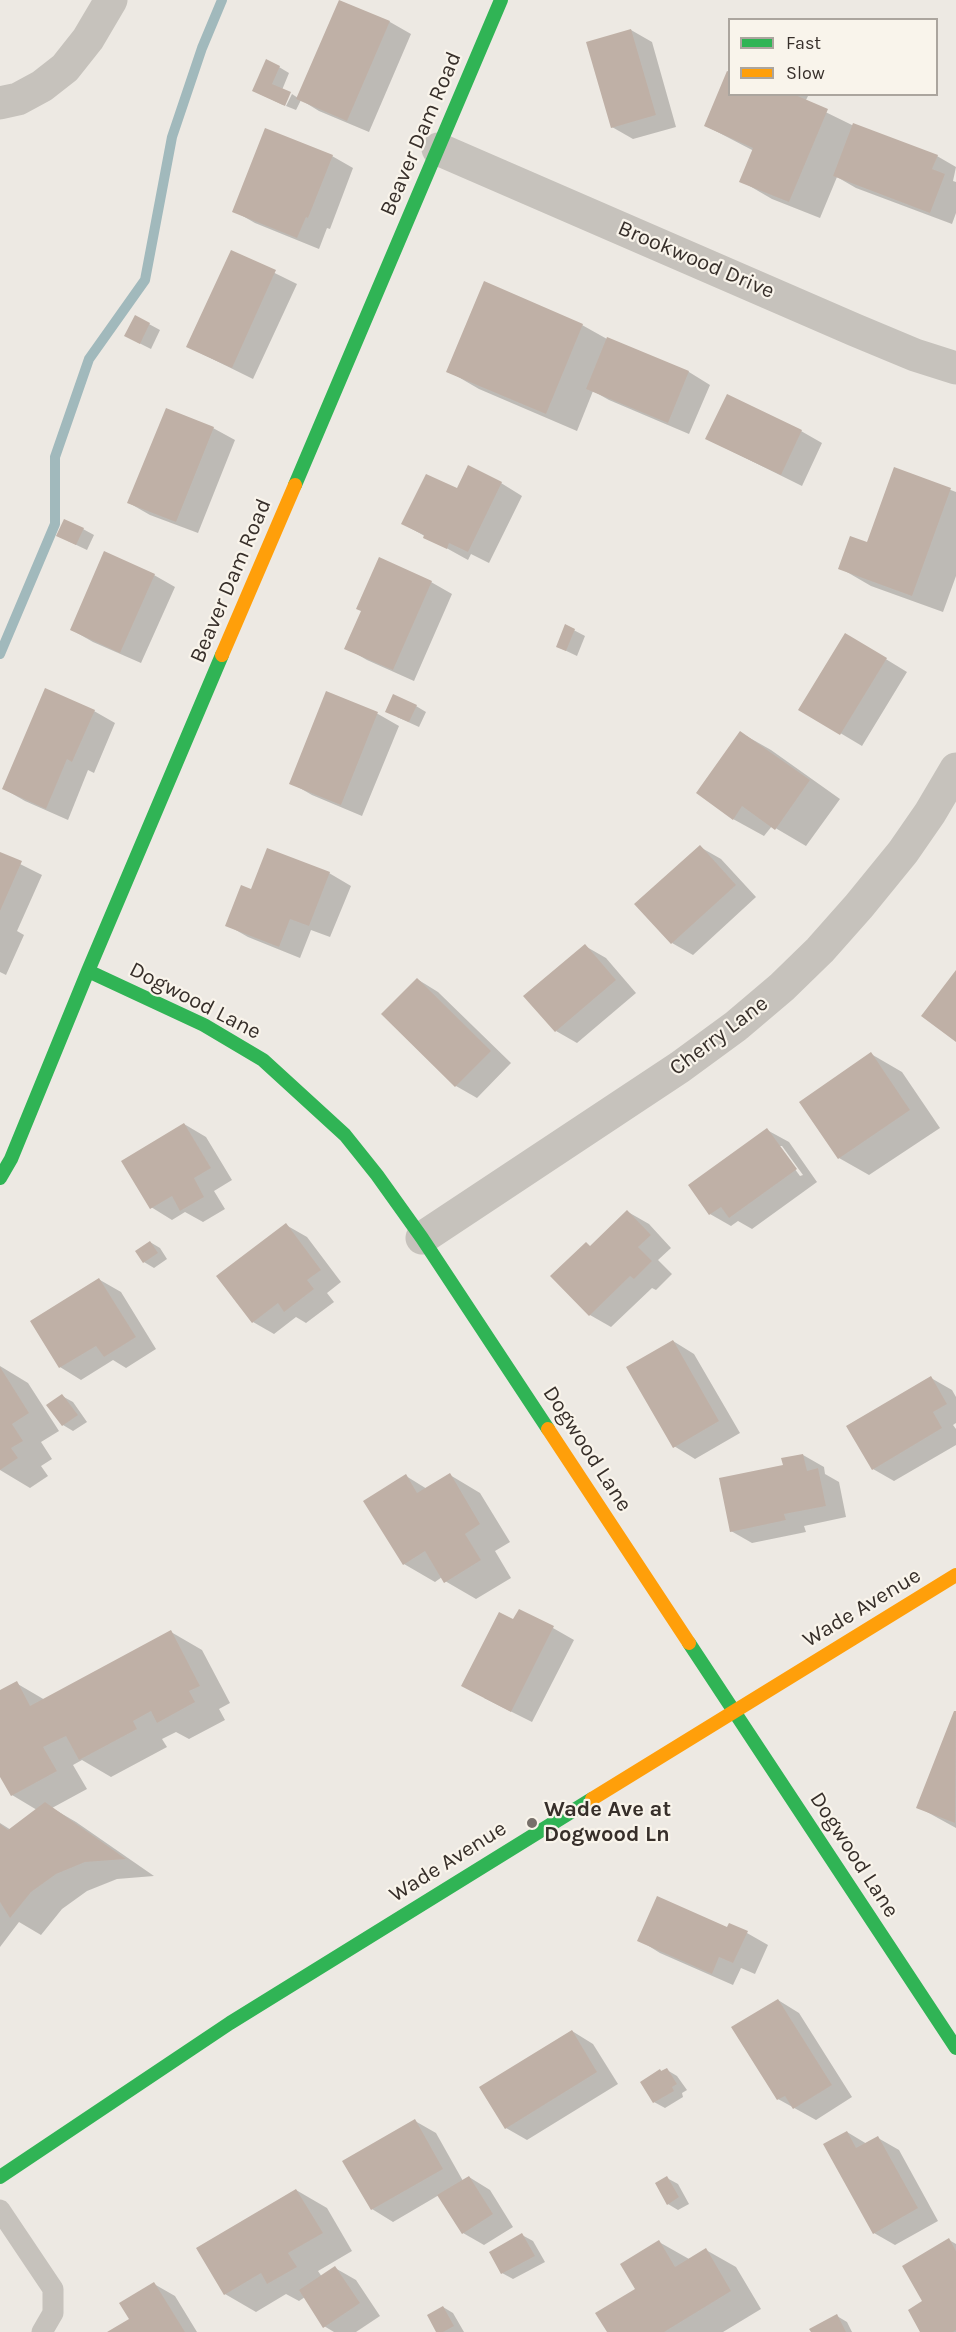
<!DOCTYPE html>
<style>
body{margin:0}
#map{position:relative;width:956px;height:2332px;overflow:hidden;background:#ede9e3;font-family:Karla,sans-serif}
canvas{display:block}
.legend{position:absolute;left:728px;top:18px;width:210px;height:78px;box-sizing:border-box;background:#f9f4eb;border:2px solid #aba59e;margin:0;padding:8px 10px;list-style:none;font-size:18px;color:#372f2a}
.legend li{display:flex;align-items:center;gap:12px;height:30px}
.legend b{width:30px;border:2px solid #aba59e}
</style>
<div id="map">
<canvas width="956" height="2332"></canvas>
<ul class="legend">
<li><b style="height:8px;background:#30b455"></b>Fast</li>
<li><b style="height:8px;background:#ff9f0a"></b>Slow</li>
</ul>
</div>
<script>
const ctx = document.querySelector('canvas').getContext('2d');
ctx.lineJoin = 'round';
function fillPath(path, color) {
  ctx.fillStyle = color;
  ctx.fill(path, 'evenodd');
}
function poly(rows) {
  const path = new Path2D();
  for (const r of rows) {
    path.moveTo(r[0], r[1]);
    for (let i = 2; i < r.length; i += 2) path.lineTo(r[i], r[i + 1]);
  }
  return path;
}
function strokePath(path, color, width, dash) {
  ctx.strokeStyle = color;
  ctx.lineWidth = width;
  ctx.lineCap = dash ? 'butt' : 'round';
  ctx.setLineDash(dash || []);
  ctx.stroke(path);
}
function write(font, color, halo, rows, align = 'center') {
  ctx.font = font + ' Karla,sans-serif';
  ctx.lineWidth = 4.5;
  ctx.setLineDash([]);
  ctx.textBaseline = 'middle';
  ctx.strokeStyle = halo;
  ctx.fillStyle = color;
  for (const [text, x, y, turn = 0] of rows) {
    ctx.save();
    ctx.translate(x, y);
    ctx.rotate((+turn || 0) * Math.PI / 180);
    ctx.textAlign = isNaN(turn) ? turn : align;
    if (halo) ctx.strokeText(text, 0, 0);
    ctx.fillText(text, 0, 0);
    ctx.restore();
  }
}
fillPath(poly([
 [340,1,390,22,411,34,369,132,319,111,301,100,296,110,286,106,292,94,298,98],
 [631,30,652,42,676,127,633,139,612,127],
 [279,67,289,73,282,90,283,105,254,91],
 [730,94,809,94,805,102,854,126,937,156,956,167,953,181,956,182,956,213,952,224,856,188,837,177,820,218,772,199,741,181,754,151,706,126],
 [332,156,353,168,330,229,327,228,319,249,255,223,234,211],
 [232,252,297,284,253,379,188,347],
 [136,317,160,330,151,349,137,342],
 [582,325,607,339,689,372,710,385,689,434,609,400,593,391,577,431,479,389,448,371],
 [213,428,235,440,198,533,150,515,129,503],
 [801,431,822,443,802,486,707,439],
 [895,469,956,492,956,576,943,612,871,586,840,568,868,543],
 [501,483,522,496,489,563,471,554,468,560,403,524,457,490],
 [83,529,94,535,87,550,68,541],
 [154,575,175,587,141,663,93,642,72,630],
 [431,582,452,594,414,681,367,660,346,648],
 [566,626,585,636,577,656,558,647],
 [866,647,907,672,862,746,800,709],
 [327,693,378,714,399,726,362,816,312,795,291,783],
 [416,706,426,712,419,727,397,717],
 [94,711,115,723,94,773,88,770,68,820,25,801,4,789],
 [741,733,771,750,840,799,806,846,772,826,764,836,733,819],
 [700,847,721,859,756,897,693,955,672,943],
 [268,849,329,873,351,886,330,937,311,930,300,958,248,937,227,925,251,891],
 [0,854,42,875,17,931,24,935,6,975,0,972],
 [585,946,606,958,636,993,577,1043,556,1031],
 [417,979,438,992,511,1063,477,1098,456,1086],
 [871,1054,902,1072,940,1128,869,1175,839,1158],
 [184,1124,206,1137,232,1180,214,1191,225,1209,203,1222,185,1212,172,1220,151,1207],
 [767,1130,789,1142,817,1182,752,1229,738,1221,731,1226,710,1214],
 [778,1146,782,1146,803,1175,800,1176],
 [628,1212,649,1224,671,1248,658,1260,672,1274,656,1290,652,1288,611,1327,590,1315,591,1247],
 [286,1225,307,1237,341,1282,327,1293,334,1302,306,1323,296,1317,274,1334,253,1322],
 [150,1242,160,1248,167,1259,154,1268,144,1262],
 [100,1280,121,1292,156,1349,126,1368,113,1360,81,1380,60,1367,32,1322],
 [673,1341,694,1354,740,1433,695,1459,674,1446],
 [0,1366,28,1383,59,1431,41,1442,52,1459,41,1466,48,1476,30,1488,0,1470],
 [931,1378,952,1390,956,1397,956,1423,953,1425,956,1429,956,1445,894,1481,873,1469],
 [62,1396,73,1402,87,1422,73,1431,63,1425],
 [803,1455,824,1467,825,1474,839,1482,846,1517,804,1526,806,1532,752,1543,731,1531,785,1466],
 [450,1475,480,1493,510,1542,495,1551,511,1578,476,1599,445,1581,442,1577,435,1582,404,1564,406,1476,427,1489],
 [514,1621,553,1628,574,1640,532,1722,484,1698],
 [171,1632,202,1650,230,1703,219,1709,225,1720,189,1739,176,1732,162,1739,167,1747,111,1777,82,1760,73,1765,87,1789,52,1808,76,1822,154,1876,117,1879,87,1891,62,1909,41,1935,19,1922,0,1947,0,1823,11,1830,37,1810,12,1795,0,1774,0,1692,16,1683,45,1700],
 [955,1713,956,1713,956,1828,918,1807],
 [728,1929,747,1933,768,1945,755,1974,741,1968,733,1985,660,1953,639,1940],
 [778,2000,799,2013,852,2097,816,2120,778,2099],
 [572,2031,593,2044,618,2084,527,2140,506,2128],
 [660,2070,662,2072,667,2070,677,2076,687,2090,682,2093,683,2097,665,2108,654,2102],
 [415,2121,436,2133,463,2181,469,2177,490,2190,513,2227,484,2245,463,2233,439,2195,393,2222,372,2209],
 [847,2132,867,2144,878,2138,899,2150,938,2221,895,2245,874,2233],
 [667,2178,678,2184,689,2204,678,2210,668,2204],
 [296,2190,327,2208,352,2251,318,2271,322,2277,335,2268,356,2280,380,2316,356,2332,334,2332,324,2326,305,2297,299,2301,286,2294,256,2312,225,2294],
 [522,2235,533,2241,545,2262,513,2279,502,2273,491,2253],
 [949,2240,956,2244,956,2332,922,2332,924,2302],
 [659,2242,689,2259,706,2250,736,2267,761,2309,723,2332,609,2332,637,2290],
 [154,2284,175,2296,197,2332,110,2332,131,2319],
 [443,2307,453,2313,464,2332,438,2332],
 [837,2316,847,2322,852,2332,812,2332]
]), '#0003');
strokePath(poly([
 [0,654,55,524,55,457,89,359,145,280,172,137,202,48,222,0]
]), '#a1b9bc', 10);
fillPath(poly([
 [339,0,390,21,347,121,296,99],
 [631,29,656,115,611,128,586,42],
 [266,59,280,66,272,84,291,92,285,106,252,91],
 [727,71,730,72,730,94,793,94,828,109,789,202,739,182,753,148,704,126],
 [853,123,938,155,932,169,945,174,930,213,833,176],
 [265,128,333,155,308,218,306,217,297,238,232,212],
 [231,250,276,270,232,368,186,347],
 [484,281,583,324,546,414,446,372],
 [135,315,150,323,140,344,124,336],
 [607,337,689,371,668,423,586,389],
 [727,394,802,430,781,475,705,439],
 [166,408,214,427,176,522,127,503],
 [468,465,502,482,468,552,449,543,447,549,423,538,424,535,401,524,426,474,457,488],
 [894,467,951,488,912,596,838,569,850,536,867,542],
 [64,519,84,528,76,545,56,536],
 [104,551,155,574,120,653,70,630],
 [379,557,432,581,393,670,344,649,361,611,356,609],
 [565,624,575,629,566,651,556,647],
 [845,633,887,658,840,735,798,710],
 [45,688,95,710,72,762,67,759,46,809,2,789],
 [326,691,378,712,341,805,289,784],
 [393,694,417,705,409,722,385,712],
 [740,731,810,780,775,830,742,806,733,820,696,793],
 [700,845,736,885,671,944,634,904],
 [267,848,330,872,309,926,290,919,279,947,225,926,241,885,251,889],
 [0,852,22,861,0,911],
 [585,944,616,980,555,1032,523,996],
 [956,970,956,1042,921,1016],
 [417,978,491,1051,455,1087,381,1014],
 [871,1052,910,1110,838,1159,799,1102],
 [184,1123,211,1168,194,1178,204,1197,180,1211,172,1196,150,1209,121,1161],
 [767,1128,797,1169,729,1218,721,1207,709,1215,688,1185],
 [627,1210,651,1235,638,1247,652,1261,634,1279,630,1276,589,1316,550,1276,586,1242,590,1246],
 [286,1223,321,1270,307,1280,314,1289,284,1312,278,1303,252,1323,216,1276],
 [150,1241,158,1253,143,1263,135,1251],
 [99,1278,136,1337,104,1357,96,1346,59,1368,30,1321],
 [673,1340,719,1421,673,1448,626,1367],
 [0,1367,29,1413,12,1424,23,1441,11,1448,18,1458,0,1470],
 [931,1376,947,1404,933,1412,942,1428,872,1470,846,1426],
 [62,1394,78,1415,62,1426,46,1405],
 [803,1454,807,1471,818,1468,826,1506,784,1514,786,1520,730,1532,719,1478,783,1465,781,1458],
 [450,1473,480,1524,465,1534,481,1560,444,1583,425,1551,403,1565,363,1501,406,1474,417,1493],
 [519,1609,554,1626,511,1712,461,1686,499,1612,513,1619],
 [171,1630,200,1686,189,1691,195,1702,157,1723,151,1711,133,1721,137,1729,79,1760,66,1736,43,1747,57,1771,11,1796,0,1777,0,1690,17,1681,30,1706],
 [954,1711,956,1711,955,1823,916,1808],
 [45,1802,126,1859,85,1862,56,1874,31,1892,10,1918,0,1902,0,1824,8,1830],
 [657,1896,727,1927,729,1923,748,1931,733,1963,719,1957,712,1974,637,1941],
 [778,1999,832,2085,793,2109,785,2096,777,2100,731,2027],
 [572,2030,597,2072,505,2129,479,2087],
 [667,2068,677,2084,672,2087,674,2091,653,2103,640,2082,660,2069,661,2071],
 [415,2119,443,2169,371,2210,342,2161],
 [847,2131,856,2148,878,2136,918,2208,873,2234,823,2144],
 [469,2176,493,2214,462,2234,437,2195],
 [667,2176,679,2197,667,2205,655,2183],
 [296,2189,323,2233,288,2253,297,2267,267,2284,261,2273,224,2295,196,2248],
 [522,2233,535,2256,501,2274,489,2252],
 [949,2238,956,2251,956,2330,953,2332,920,2332,908,2310,922,2301,902,2266],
 [659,2240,675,2267,706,2248,731,2291,664,2332,607,2332,595,2313,635,2289,620,2264],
 [335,2266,360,2303,323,2328,299,2290],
 [154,2282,185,2332,107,2332,129,2319,119,2303],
 [443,2306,454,2326,443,2332,436,2332,427,2315],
 [837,2314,846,2332,811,2332,809,2329]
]), '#bfb0a6');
strokePath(poly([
 [0,2210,53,2289,53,2313,42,2332]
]), '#c6c2bc', 21);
strokePath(poly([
 [0,103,18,99,42,86,65,68,88,39,111,0],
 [438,149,855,330,915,355,956,368],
 [422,1238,680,1067,736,1026,782,987,820,950,859,906,903,852,930,813,956,769]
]), '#c6c2bc', 33);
strokePath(poly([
 [295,485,501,0],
 [88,971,204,1025,263,1060,345,1135,377,1175,422,1238,548,1429],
 [0,1178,11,1159,88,971,222,655],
 [689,1643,956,2048],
 [0,2177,230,2023,592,1799]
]), '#30b455', 14);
strokePath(poly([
 [222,655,295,485],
 [548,1429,689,1643],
 [592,1799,956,1575]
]), '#ff9f0a', 14);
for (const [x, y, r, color] of [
 [532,1823,6,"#77706b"]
]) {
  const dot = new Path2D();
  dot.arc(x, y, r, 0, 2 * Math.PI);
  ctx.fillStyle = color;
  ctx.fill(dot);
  strokePath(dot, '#f9f4eb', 2);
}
write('22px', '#372f2a', '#f9f4eb', [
 ["Beaver Dam Road",421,134,-67],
 ["Brookwood Drive",696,260,23],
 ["Beaver Dam Road",231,581,-67],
 ["Dogwood Lane",195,1001,27],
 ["Cherry Lane",719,1036,-37],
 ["Dogwood Lane",587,1449,57],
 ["Wade Avenue",862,1608,-31],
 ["Dogwood Lane",854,1855,57],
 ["Wade Avenue",448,1862,-32]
]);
write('bold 22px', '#372f2a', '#f9f4eb', [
 ["Wade Ave at",544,1810],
 ["Dogwood Ln",544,1835]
], 'left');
</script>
